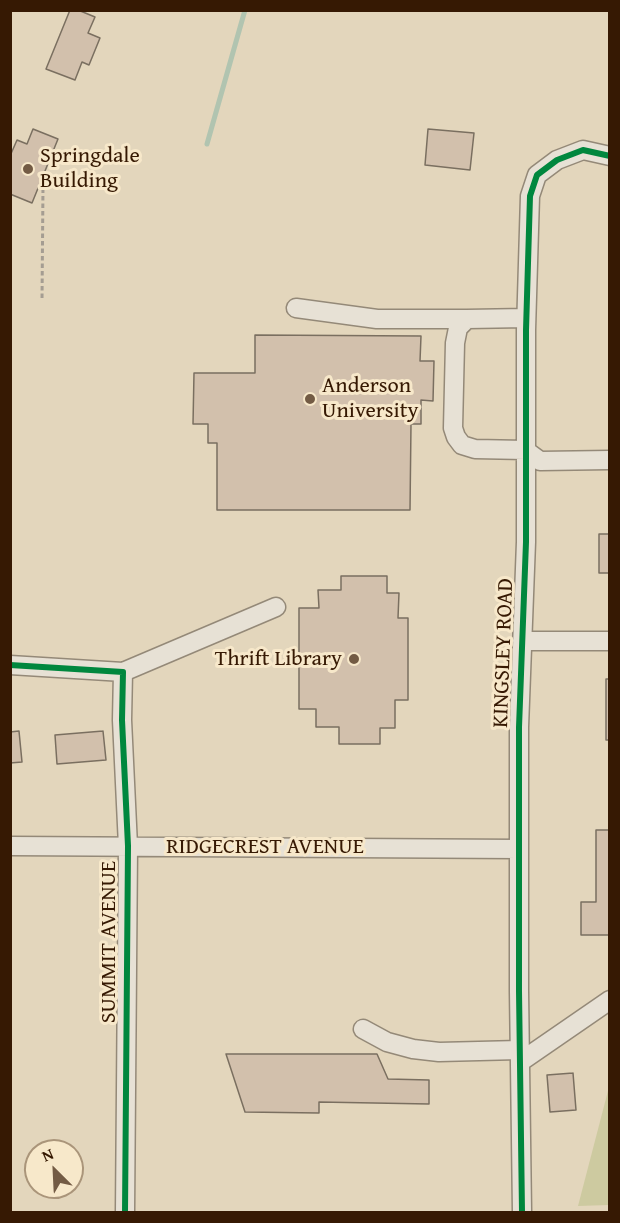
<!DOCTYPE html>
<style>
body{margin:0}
#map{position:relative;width:620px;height:1223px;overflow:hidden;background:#e3d6bc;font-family:"Gentium Book Plus",serif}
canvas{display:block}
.frame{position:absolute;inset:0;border:12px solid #361903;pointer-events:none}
.north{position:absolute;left:24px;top:1139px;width:60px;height:60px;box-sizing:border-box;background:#f7e8ca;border:2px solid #aa957a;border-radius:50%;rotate:336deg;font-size:16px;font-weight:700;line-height:24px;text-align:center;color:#361903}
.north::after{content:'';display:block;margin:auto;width:21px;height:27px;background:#735b44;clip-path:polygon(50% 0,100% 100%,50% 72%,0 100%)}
</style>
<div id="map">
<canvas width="620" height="1223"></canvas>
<div class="frame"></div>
<div class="north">N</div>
</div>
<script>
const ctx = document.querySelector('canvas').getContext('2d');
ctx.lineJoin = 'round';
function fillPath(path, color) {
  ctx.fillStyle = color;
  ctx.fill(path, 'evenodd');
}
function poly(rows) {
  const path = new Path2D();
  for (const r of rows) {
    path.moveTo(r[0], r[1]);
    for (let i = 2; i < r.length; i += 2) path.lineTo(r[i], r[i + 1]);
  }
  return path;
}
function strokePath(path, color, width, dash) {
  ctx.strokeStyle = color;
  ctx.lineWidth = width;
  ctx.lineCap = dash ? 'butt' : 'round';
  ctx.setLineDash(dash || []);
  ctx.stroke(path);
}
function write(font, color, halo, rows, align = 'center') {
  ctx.font = font + ' "Gentium Book Plus",serif';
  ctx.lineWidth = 6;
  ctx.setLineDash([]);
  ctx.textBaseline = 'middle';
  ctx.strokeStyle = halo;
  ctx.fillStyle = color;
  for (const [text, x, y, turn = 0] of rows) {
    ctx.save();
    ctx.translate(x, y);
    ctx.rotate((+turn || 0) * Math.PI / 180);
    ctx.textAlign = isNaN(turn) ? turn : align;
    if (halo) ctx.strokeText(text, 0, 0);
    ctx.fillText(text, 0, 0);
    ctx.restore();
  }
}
fillPath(poly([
 [609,1087,609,1205,578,1206]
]), '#cdcaa0');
strokePath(poly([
 [207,144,245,10]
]), '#b1c4b0', 5);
const building = poly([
 [70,10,78,10,95,17,88,33,100,38,89,65,82,62,75,80,46,69,70,10],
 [33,129,58,139,32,203,10,194,10,156,17,140,27,144,33,129],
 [428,129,474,133,470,170,425,165,428,129],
 [255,335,421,336,420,361,434,361,433,401,421,400,421,424,411,424,410,510,217,510,217,443,208,443,208,424,193,424,194,373,255,373,255,335],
 [599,534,610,534,610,616,609,573,599,573,599,534],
 [341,576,387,576,387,593,399,593,398,618,408,618,408,700,395,700,395,728,380,728,380,744,339,744,339,727,316,727,316,709,299,709,299,608,319,608,318,590,341,590,341,576],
 [606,679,610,679,610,740,606,740,606,679],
 [19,731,22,762,10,763,10,732,19,731],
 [103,731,106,760,57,764,55,735,103,731],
 [596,830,610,830,610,935,581,935,581,902,596,902,596,830],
 [226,1054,377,1054,388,1079,429,1080,429,1104,319,1102,319,1113,245,1112,226,1054],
 [573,1073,576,1110,550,1112,547,1075,573,1073]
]);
fillPath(building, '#d2c0ac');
strokePath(building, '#7a6f60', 1.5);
const minor = poly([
 [296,308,377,319,467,319],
 [526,318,467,319,458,328,455,343,453,428,456,437,462,445,475,449,525,450,540,461,610,460],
 [522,641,610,641],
 [10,665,123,672,276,607],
 [123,672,122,720,128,846,125,1212],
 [10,846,519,849],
 [363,1029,387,1042,413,1049,439,1052,519,1050],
 [520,1062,610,1000],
 [522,1212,519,991,519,727,526,542,526,330,530,196,537,175,557,160,583,150,610,156]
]);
strokePath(minor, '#948978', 21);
strokePath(poly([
 [40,182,43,186,42,301]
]), '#a59d92', 3, [4.5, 3]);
strokePath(minor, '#e7e1d5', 18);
strokePath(poly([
 [10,665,123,672,122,720,128,846,125,1212],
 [522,1212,519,991,519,727,526,542,526,330,530,196,537,175,557,160,583,150,610,156]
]), '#00873e', 6);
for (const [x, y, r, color] of [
 [28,169,6,"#735b44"],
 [310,399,6,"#735b44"],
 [354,659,6,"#735b44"]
]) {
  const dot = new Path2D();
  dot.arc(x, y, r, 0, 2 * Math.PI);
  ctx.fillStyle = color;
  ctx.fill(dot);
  strokePath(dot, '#f7e8ca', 2);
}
write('22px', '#361903', '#f7e8ca', [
 ["Springdale",40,156],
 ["Building",40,181],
 ["Anderson",322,386],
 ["University",322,411],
 ["Thrift Library",342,659,"right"]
], 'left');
write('22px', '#361903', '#f7e8ca', [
 ["KINGSLEY ROAD",504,653,-88],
 ["RIDGECREST AVENUE",265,847],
 ["SUMMIT AVENUE",109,942,-90]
]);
</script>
